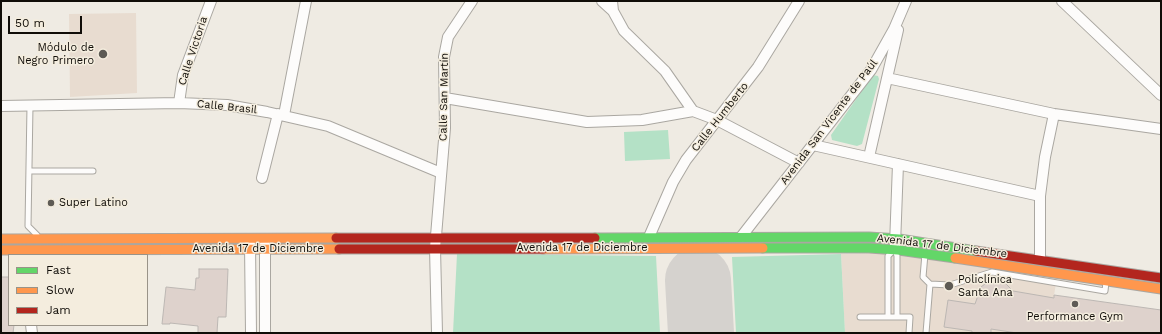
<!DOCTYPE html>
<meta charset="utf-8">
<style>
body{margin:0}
#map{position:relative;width:1162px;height:334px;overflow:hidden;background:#efebe3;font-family:"Work Sans",sans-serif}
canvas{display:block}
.frame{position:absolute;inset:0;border:2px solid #100d08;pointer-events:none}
.legend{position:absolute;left:8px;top:254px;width:140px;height:72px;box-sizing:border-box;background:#f4edde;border:1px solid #999388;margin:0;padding:5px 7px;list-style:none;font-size:12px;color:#100d08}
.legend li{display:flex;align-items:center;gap:8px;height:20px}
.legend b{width:20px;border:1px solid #999388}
.scale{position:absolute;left:8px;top:16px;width:74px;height:18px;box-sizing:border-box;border:2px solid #100d08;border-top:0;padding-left:5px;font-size:12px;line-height:14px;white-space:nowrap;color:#100d08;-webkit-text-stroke:3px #f4edde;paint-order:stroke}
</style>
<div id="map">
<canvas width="1162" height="334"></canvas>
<div class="frame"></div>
<ul class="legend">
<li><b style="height:5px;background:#63d668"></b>Fast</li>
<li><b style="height:5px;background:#ff974d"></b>Slow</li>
<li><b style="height:5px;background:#b3261e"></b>Jam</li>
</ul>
<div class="scale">50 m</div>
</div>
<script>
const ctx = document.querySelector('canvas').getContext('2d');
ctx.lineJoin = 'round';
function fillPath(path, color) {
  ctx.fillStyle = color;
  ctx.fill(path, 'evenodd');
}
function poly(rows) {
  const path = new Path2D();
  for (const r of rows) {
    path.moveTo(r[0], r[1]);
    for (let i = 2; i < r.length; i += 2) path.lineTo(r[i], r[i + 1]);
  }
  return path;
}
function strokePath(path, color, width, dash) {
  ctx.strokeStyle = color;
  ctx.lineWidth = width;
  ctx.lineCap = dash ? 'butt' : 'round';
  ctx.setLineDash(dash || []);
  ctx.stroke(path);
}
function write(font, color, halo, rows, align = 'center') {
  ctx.font = font + ' "Work Sans",sans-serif';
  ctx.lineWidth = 3;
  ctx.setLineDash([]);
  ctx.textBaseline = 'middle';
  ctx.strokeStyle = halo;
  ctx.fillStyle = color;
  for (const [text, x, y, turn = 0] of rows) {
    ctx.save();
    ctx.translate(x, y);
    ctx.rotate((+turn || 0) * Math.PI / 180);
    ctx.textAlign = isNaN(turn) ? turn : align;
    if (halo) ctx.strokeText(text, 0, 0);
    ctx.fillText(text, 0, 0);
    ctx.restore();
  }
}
fillPath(poly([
 [136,13,137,93,70,97,69,14],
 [878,253,1057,277,1048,333,845,333,841,254]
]), '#e8dcd0');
fillPath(poly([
 [873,75,878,76,879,79,862,144,857,146,832,140,831,135],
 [668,130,670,159,625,161,624,132],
 [457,254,656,256,660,333,453,333],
 [841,254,845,333,736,333,732,257]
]), '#b4e1c6');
strokePath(poly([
 [698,280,701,333]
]), '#d5d2ce', 66);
const building = poly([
 [199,269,228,269,226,317,218,317,217,333,198,333,198,326,170,323,170,324,162,324,166,287,195,290,196,278,199,278,199,269],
 [1,277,9,277,9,325,14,325,13,333,1,333,1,277],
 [994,280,1004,282,1013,291,1054,298,1054,295,1161,310,1161,333,1017,333,991,329,991,333,972,333,972,331,944,327,948,300,975,304,981,287,989,281,994,280]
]);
fillPath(building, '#ded2cc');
strokePath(building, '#bcb7b3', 1);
const lane = poly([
 [30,106,28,226,37,235],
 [29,171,93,171],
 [925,254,923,277,930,284,950,285,992,272,1105,291,1106,282],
 [860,317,910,317,909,333],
 [888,317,888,256,895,249,897,256,897,317],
 [926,333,930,284]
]);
const street = poly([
 [602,1,613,11],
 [612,1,613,11,624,31,665,71,693,111],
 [1062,1,1161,95],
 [887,78,1054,114,1161,129],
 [445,98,587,122,642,120,693,111,717,120,799,163],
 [179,103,183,75,211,1],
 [1,106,179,103,227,105,267,112,328,126,441,173],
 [284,115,306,1],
 [813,145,1040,196],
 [869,157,898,30],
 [262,178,278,114],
 [649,237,673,182,686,160,758,67,799,1],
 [741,237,871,70,894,29,906,1],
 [250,244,251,333],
 [265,244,265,333],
 [895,245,898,164],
 [1040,259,1040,196,1045,157,1054,114],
 [31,325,32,333],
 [437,333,435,248,445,128,444,57,448,37,472,1]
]);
const fast = poly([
 [595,238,869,237,899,239,976,251],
 [763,248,869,248,898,250,955,258]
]);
const slow = poly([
 [1,239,336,238],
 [543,249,763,248],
 [1,250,339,249],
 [955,258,1161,289]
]);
const jam = poly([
 [336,238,595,238],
 [339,249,543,249],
 [976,251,1161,278]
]);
strokePath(lane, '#aaa7a1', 7);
strokePath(street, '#aaa7a1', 12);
strokePath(fast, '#aaa7a1', 11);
strokePath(slow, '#aaa7a1', 11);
strokePath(jam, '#aaa7a1', 11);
strokePath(lane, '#fdfcfb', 5);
strokePath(street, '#fdfcfb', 10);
strokePath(fast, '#63d668', 9);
strokePath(slow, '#ff974d', 9);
strokePath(jam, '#b3261e', 9);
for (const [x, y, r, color] of [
 [103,54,5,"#5e5b55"],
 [51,203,4,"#5e5b55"],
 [949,286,5,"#5e5b55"],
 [1075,304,4,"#5e5b55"]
]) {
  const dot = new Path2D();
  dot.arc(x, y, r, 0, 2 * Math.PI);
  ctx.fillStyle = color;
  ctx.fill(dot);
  strokePath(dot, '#f4edde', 1.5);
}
write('11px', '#100d08', '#f4edde', [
 ["Módulo de",94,48,"right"],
 ["Negro Primero",94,61,"right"],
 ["Super Latino",59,203],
 ["Policlínica",958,280],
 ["Santa Ana",958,293],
 ["Performance Gym",1075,317,"center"]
], 'left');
write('11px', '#100d08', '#f4edde', [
 ["Calle Victoria",193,51,-72],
 ["Calle San Martín",444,97,-89],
 ["Calle Brasil",227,107,6],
 ["Calle Humberto",720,117,-52],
 ["Avenida San Vicente de Paúl",829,122,-53],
 ["Avenida 17 de Diciembre",942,246,7],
 ["Avenida 17 de Diciembre",582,248],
 ["Avenida 17 de Diciembre",258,249]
]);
</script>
